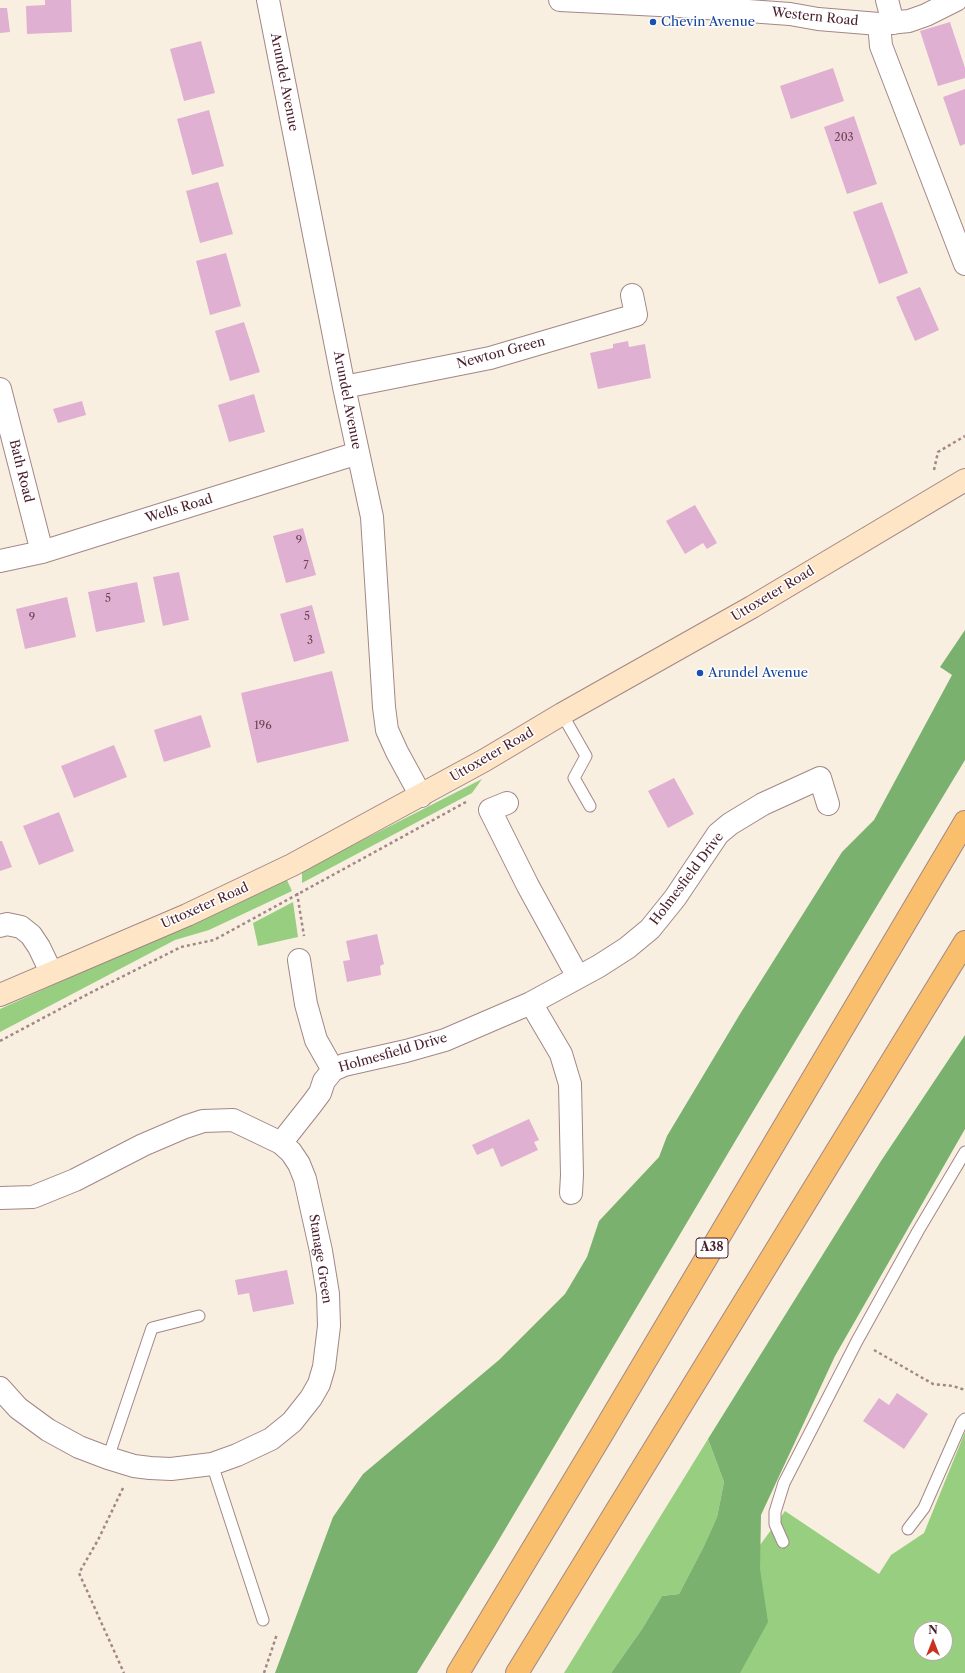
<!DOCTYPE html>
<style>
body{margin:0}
#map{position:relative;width:965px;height:1673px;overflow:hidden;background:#f9efe1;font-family:"Libre Caslon Text",serif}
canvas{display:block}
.north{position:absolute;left:913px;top:1621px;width:40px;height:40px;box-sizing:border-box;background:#fff;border:1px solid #b7a5aa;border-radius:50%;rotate:0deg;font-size:11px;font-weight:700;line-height:16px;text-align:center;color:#4a1f2b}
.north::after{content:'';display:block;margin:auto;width:14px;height:18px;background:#c8321e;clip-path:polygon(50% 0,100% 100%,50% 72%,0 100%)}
</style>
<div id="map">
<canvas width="965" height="1673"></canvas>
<div class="north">N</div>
</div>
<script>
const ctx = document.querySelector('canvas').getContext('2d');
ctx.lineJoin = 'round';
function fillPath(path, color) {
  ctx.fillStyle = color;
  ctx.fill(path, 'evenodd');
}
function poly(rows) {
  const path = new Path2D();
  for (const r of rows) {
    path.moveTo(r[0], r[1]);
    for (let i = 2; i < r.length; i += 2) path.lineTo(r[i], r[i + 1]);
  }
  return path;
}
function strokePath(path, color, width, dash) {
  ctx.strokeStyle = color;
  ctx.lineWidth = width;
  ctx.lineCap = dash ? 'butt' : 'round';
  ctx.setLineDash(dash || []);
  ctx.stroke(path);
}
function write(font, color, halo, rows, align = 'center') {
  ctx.font = font + ' "Libre Caslon Text",serif';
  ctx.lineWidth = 3;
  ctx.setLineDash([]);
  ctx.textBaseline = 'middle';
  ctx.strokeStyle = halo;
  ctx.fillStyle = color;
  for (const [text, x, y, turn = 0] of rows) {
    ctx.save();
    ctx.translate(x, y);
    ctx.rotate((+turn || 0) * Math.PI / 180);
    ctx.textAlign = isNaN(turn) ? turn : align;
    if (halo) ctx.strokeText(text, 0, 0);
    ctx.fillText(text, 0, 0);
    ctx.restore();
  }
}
fillPath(poly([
 [482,779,472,793,302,883,302,871],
 [287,880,292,891,209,930,175,940,0,1032,0,1009],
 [293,902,298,937,258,946,253,923],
 [965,1432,965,1673,693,1673,699,1628,785,1511,879,1574,891,1555,924,1533],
 [921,1629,945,1629,945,1653,921,1653],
 [708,1439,724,1482,717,1517,703,1548,679,1594,662,1596,642,1629,611,1673,564,1673]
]), '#98ce80');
fillPath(poly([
 [965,630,965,760,743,1128,494,1548,417,1673,275,1673,333,1517,363,1474,499,1360,565,1294,587,1257,599,1221,659,1157,667,1136,740,1014,842,852,874,820,952,675,940,667],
 [965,1035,965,1129,835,1356,761,1515,760,1569,768,1622,740,1673,611,1673,642,1629,662,1596,679,1594,703,1548,717,1517,724,1482,708,1439,881,1161]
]), '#7ab16e');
fillPath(poly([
 [45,0,71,0,72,32,27,34,26,6,45,5],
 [0,8,7,8,10,32,0,33],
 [950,22,965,68,965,78,938,86,920,31],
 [201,41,215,93,184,101,170,49],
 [833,68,844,101,791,119,780,86],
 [965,89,965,144,960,146,943,97],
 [209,110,224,166,192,175,177,119],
 [854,116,877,184,847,194,824,127],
 [218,182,233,234,200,243,186,191],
 [882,202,908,273,879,284,853,212],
 [226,253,241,306,210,315,196,261],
 [920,287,939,330,915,341,896,297],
 [244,322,260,372,230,381,215,331],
 [628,341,629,347,645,344,651,378,598,389,590,353,613,348,613,344],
 [254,394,265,432,229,442,218,405],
 [82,401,86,415,58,423,53,409],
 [695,505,717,543,707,549,703,543,685,554,666,521],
 [303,528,316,575,286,583,273,536],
 [179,572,189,620,163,626,153,577],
 [137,582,145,622,96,632,88,592],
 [67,597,76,637,25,649,16,609],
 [312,605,325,653,294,662,280,614],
 [332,671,349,741,257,763,241,693],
 [201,715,211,747,164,762,154,730],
 [114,745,127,777,74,798,61,766],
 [674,778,694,814,668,828,648,791],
 [59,812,74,851,39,865,23,826],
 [0,841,2,841,12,867,0,871],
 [377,934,384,964,380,966,381,975,347,982,343,961,350,960,346,941],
 [529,1119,539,1140,534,1142,538,1150,501,1167,493,1148,477,1155,472,1145],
 [287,1270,294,1304,253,1312,249,1293,238,1295,235,1280],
 [897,1393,928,1414,904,1449,863,1421,879,1398,889,1405]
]), '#dfb0d1');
const service = poly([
 [562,714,586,756,574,778,590,806],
 [108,1458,152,1328,199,1316],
 [212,1464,263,1620],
 [908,1529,924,1508,962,1422,965,1419],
 [783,1542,775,1524,775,1512,784,1483,857,1341,918,1231,965,1152]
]);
const minor = poly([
 [268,0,344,387,372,517,384,707,387,730,397,752,421,796],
 [887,0,893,23],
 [879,24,881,46,965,264],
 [344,387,490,358,636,315,632,295],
 [0,389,42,552],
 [0,561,42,552,358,453],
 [507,803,490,810,528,886,578,977],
 [0,926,7,924,21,927,31,935,39,947,51,972],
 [299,960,306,1004,316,1040,333,1070],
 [531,1003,561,1054,570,1084,572,1175,571,1193],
 [281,1143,311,1105,320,1093,324,1081,333,1070,344,1065,406,1051,445,1040,531,1003,599,966,627,948,650,929,675,898,718,834,730,824,763,804,820,778,828,804],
 [0,1198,33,1197,75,1180,143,1145,185,1127,203,1121,233,1120,281,1143,291,1152,299,1164,305,1179,321,1251,328,1294,329,1326,324,1367,319,1384,311,1398,292,1422,271,1439,237,1455,212,1464,171,1469,150,1468,134,1466,108,1458,79,1447,48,1430,18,1408,0,1388]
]);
const tertiary = poly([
 [560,0,679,6,790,14,818,19,879,24,909,21,926,15,956,0]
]);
const secondary = poly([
 [0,995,187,915,292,865,485,760,562,714,752,607,965,480]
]);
const trunk = poly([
 [458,1673,602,1434,965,822],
 [517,1673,965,942]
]);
strokePath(service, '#a28786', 13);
strokePath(minor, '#a28786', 24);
strokePath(tertiary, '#a28786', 24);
strokePath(secondary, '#a28786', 24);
strokePath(trunk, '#a28786', 24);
strokePath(poly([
 [934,470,938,452,965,436],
 [297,893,304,936],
 [0,1041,88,994,181,947,214,940,466,802],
 [874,1350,933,1384,953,1386,965,1390],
 [123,1488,98,1540,79,1573,124,1673],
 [264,1673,277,1634]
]), '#a28786', 2.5, [3, 3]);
strokePath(service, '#fff', 11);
strokePath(minor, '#fff', 22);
strokePath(tertiary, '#fff', 22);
strokePath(secondary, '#fde5c5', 22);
strokePath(trunk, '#f9bf6d', 22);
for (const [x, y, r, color] of [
 [653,22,4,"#1a4fb4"],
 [700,673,4,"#1a4fb4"]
]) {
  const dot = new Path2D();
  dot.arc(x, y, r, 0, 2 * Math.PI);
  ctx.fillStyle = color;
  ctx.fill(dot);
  strokePath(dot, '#fff', 1.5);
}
write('11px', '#6f4354', null, [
 ["203",844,138],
 ["9",299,541],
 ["7",306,566],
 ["5",108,599],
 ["5",307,617],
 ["9",32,618],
 ["3",310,641],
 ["196",263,726]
]);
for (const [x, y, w] of [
 [712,1248,32]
]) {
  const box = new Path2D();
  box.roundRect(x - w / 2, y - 10, w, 20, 3);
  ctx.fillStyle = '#fff';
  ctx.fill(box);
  strokePath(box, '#4a1f2b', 1);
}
write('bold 12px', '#4a1f2b', null, [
 ["A38",712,1248]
]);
write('13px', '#4a1f2b', '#fff', [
 ["Western Road",815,17,6],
 ["Arundel Avenue",284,82,79],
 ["Newton Green",501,353,-15],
 ["Arundel Avenue",347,400,79],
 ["Bath Road",21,471,76],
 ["Wells Road",179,509,-17],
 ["Uttoxeter Road",773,594,-31],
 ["Uttoxeter Road",492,755,-30],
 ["Holmesfield Drive",687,879,-53],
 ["Uttoxeter Road",205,906,-24],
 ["Holmesfield Drive",393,1053,-16],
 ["Stanage Green",320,1259,81]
]);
write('13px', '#164399', '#fff', [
 ["Chevin Avenue",661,22],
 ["Arundel Avenue",708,673]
], 'left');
</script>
